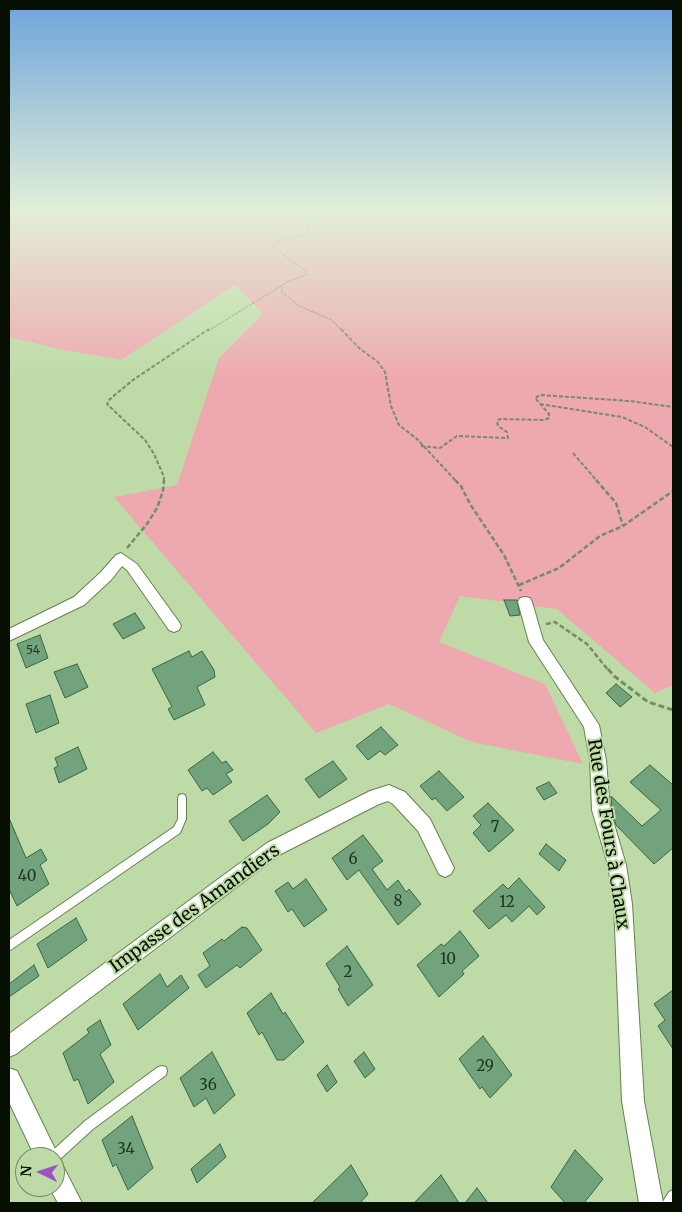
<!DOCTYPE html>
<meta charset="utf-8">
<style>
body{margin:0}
#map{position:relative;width:682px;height:1212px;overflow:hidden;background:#bedba7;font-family:Merriweather,serif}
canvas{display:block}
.frame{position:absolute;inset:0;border:10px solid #060f01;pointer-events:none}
.north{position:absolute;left:15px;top:1147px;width:50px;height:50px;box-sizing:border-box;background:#bedba7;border:1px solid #748965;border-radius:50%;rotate:274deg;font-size:14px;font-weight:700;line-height:20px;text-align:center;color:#060f01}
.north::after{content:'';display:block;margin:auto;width:18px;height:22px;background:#9b52c5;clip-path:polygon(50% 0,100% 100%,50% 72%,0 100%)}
</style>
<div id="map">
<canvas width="682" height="1212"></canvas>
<div class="frame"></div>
<div class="north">N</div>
</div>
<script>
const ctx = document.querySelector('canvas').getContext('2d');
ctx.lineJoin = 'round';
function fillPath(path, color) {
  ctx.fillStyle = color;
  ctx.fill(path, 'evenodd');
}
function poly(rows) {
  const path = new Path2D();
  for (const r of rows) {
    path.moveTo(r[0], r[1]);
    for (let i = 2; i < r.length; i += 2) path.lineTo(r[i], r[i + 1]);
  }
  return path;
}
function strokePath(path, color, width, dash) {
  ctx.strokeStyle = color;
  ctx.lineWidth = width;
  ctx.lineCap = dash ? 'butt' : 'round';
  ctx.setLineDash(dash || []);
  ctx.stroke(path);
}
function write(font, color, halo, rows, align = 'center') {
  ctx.font = font + ' Merriweather,serif';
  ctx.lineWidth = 4;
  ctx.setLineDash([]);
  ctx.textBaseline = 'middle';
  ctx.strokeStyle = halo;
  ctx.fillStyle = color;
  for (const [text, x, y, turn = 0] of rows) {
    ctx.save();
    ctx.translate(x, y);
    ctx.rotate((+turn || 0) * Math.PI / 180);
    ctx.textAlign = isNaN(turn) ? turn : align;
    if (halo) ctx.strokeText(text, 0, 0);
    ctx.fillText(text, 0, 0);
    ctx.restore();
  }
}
fillPath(poly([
 [9,211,673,211,673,685,655,693,557,609,460,596,439,642,545,684,583,764,472,742,389,704,316,733,114,497,177,485,219,358,263,314,235,285,121,360,59,349,9,337]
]), '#eea8b0');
const building = poly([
 [504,600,517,600,520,615,510,616,504,600],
 [135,613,145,628,123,639,113,624,135,613],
 [40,635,48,658,26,668,17,644,40,635],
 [189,651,192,657,202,651,214,670,215,677,197,687,205,705,174,720,168,709,172,707,152,669,189,651],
 [77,664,88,687,65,698,54,672,77,664],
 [616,684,632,697,620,707,606,693,616,684],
 [50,695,59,723,36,733,26,704,50,695],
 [381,727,398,745,385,755,380,751,368,760,356,746,381,727],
 [78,747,87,769,59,783,54,768,58,766,55,758,78,747],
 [213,752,222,763,226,761,233,770,226,774,232,782,213,795,207,788,202,791,188,770,213,752],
 [333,761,347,779,319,798,305,779,333,761],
 [650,765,673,785,673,848,654,864,616,825,612,810,611,796,642,826,661,810,630,782,650,765],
 [439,771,464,797,447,811,435,798,432,800,420,786,439,771],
 [549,782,557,793,544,800,536,788,549,782],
 [267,795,280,812,268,824,243,841,229,821,267,795],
 [488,803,514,830,489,852,473,833,481,825,473,816,488,803],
 [9,818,26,858,41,849,47,860,40,865,49,884,17,906,9,889,9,818],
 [363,835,383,861,372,869,387,890,398,880,406,892,409,889,421,904,398,925,359,870,347,880,332,858,363,835],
 [546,844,566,860,559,871,539,854,546,844],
 [519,878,545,907,537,915,529,906,512,922,506,915,489,929,473,911,503,884,508,889,519,878],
 [306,879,327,910,304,927,292,909,288,912,275,891,288,882,293,889,306,879],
 [76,918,87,940,48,968,37,944,76,918],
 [242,927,247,928,262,950,240,968,237,965,206,988,198,975,210,966,203,953,222,939,224,941,242,927],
 [460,931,479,956,462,971,464,974,439,997,417,965,441,944,444,946,460,931],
 [347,946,373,985,348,1006,338,989,340,987,326,964,347,946],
 [34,965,39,976,9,997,9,984,34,965],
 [160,974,167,987,181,975,189,988,138,1030,123,1004,160,974],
 [673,990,673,1049,658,1026,665,1020,654,1004,673,990],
 [271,993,283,1014,285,1012,304,1042,284,1060,277,1060,262,1032,259,1035,247,1013,271,993],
 [100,1020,111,1045,100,1054,114,1082,88,1104,78,1079,74,1081,63,1053,89,1033,87,1029,100,1020],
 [483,1036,512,1075,490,1098,482,1087,480,1089,459,1059,483,1036],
 [212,1052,235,1095,214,1114,206,1098,194,1107,180,1078,212,1052],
 [364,1052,375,1069,365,1078,354,1061,364,1052],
 [327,1065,337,1082,327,1092,317,1075,327,1065],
 [132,1116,153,1168,128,1190,116,1164,113,1167,102,1140,132,1116],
 [220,1144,226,1157,197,1183,191,1169,220,1144],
 [575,1150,603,1179,584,1203,565,1203,551,1187,575,1150],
 [351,1165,368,1194,360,1203,312,1203,351,1165],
 [441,1175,459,1203,414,1203,441,1175],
 [477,1188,488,1203,465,1203,477,1188]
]);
fillPath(building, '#72a37d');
strokePath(building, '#366643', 1);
const lane = poly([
 [182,794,185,795,186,798,186,819,180,833,12,949,9,951,9,940,174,827,178,819,178,798,179,795,182,794],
 [162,1066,166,1067,167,1071,166,1075,93,1129,58,1161,55,1162,55,1157,48,1157,50,1153,85,1121,158,1067,162,1066],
 [673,1190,673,1203,662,1203,669,1192,673,1190]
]);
const street = poly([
 [121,553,137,564,179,622,181,626,179,630,174,632,169,630,127,570,122,566,111,580,84,605,9,641,9,629,74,597,101,572,116,555,121,553],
 [525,597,530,598,532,602,543,640,599,725,606,760,610,810,626,865,632,904,644,1101,663,1203,639,1203,622,1101,614,904,608,865,592,810,590,760,584,727,529,642,518,602,520,598,525,597],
 [389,785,405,792,430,819,454,868,451,874,445,877,439,874,418,831,393,804,388,801,379,804,279,855,16,1054,9,1057,9,1034,267,843,370,791,389,785],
 [9,1068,17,1071,55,1149,58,1157,56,1163,63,1166,82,1203,58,1203,49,1187,55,1187,55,1157,35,1157,9,1102,9,1068]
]);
strokePath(lane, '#678150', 2);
strokePath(street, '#678150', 2);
strokePath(poly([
 [282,287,282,292,299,306,332,320,342,331],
 [208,331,289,281,306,275,307,272,272,246,276,242,305,235,308,231,305,222,309,211]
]), '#768c66', 1, [3, 1]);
strokePath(poly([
 [341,329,359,348,378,362,385,372,391,406,399,425,417,439,456,481],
 [540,404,622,417,645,427,673,447],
 [421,446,440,448,457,436,508,438,507,432,498,426,497,421,500,419,544,420,549,418,549,414,535,398,540,395,630,401,673,407],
 [573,453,597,481],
 [164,481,164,477,154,454,145,440,107,404,110,399,133,380,209,329]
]), '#768c66', 2, [4, 2]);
strokePath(poly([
 [455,480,461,486,470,504,504,555,521,591],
 [596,480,616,503,623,526],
 [127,548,147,524,157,508,163,491,164,480],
 [519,585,559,568,600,536,623,526,673,491],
 [546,624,555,622,587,644,609,671]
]), '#768c66', 2.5, [5, 2.5]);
strokePath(poly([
 [608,669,614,676,648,702,673,710]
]), '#768c66', 3, [6, 3]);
fillPath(lane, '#fff');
fillPath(street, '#fff');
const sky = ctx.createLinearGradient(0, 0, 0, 381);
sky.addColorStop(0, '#6ba4dc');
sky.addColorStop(0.55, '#e2efd7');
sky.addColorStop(1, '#e2efd700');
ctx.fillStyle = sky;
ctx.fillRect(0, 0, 682, 381);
write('12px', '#213420', null, [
 ["54",33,651]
]);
write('15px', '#213420', null, [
 ["7",495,828],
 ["6",353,860],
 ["40",27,877],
 ["8",398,902],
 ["12",507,903],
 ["10",448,960],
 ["2",348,973],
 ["29",485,1067],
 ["36",208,1086],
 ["34",126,1150]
]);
write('18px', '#060f01', '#bedba7', [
 ["Rue des Fours à Chaux",608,834,81],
 ["Impasse des Amandiers",195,909,-36]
]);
</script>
